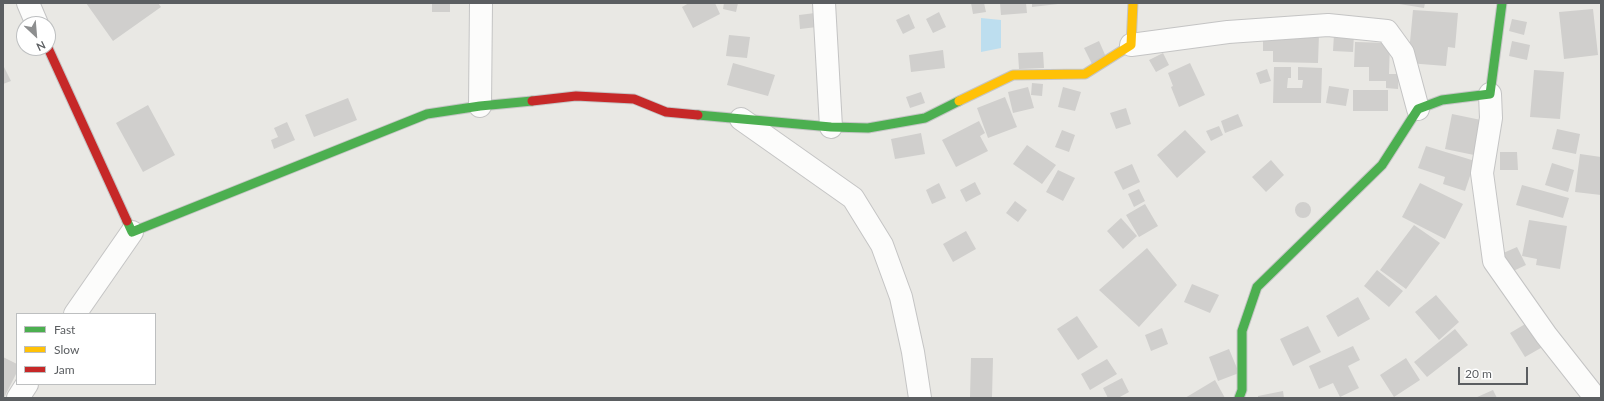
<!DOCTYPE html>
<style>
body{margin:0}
#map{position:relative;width:1604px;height:401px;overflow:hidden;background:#e9e8e4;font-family:Lato,sans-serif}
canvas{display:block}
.frame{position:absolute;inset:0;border:4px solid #5b5e61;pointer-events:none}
.legend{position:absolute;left:16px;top:313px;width:140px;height:72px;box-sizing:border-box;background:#fff;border:1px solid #bdbfc0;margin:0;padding:5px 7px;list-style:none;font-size:12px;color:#5b5e61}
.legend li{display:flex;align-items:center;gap:8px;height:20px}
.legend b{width:20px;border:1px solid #bdbfc0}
.north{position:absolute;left:16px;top:16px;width:40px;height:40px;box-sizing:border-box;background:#fff;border:1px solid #bdbfc0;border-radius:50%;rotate:154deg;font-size:11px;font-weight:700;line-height:16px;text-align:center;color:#5b5e61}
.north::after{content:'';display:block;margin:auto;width:14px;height:18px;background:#8d8e8f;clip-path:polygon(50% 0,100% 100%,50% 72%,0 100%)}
.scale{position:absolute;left:1458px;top:367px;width:70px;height:18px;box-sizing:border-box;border:2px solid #5b5e61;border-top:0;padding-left:5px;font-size:12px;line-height:14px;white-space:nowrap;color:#5b5e61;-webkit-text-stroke:3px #fff;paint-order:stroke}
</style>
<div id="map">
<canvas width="1604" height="401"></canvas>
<div class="frame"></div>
<ul class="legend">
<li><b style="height:5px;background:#4caf50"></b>Fast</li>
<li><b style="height:5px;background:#ffc107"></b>Slow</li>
<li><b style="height:5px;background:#c62828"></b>Jam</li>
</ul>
<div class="north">N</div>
<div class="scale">20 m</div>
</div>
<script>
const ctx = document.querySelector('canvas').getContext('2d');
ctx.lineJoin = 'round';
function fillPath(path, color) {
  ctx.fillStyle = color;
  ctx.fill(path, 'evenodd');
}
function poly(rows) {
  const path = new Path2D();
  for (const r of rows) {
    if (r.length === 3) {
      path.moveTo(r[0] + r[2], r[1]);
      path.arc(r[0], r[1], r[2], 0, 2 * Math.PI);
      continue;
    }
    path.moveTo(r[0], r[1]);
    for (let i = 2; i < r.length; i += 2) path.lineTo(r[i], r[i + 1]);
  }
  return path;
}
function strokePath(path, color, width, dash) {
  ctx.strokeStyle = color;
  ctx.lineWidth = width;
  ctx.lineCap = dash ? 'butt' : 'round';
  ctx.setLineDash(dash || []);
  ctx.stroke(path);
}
fillPath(poly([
 [981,18,1001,20,1001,48,981,52]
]), '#bddeef');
fillPath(poly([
 [86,3,158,3,161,7,113,41],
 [432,3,450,3,450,12,432,12],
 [689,3,715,3,720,14,693,28,682,7],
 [724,3,738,3,736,12,723,9],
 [971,3,984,3,986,12,973,14],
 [1000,3,1026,3,1027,13,1001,15],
 [1032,3,1058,3,1058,4,1032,7],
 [1393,3,1425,3,1424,8],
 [1593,9,1598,55,1564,59,1559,12],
 [1413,10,1458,13,1455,48,1448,47,1446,66,1408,63],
 [939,12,946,27,933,33,926,19],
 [815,13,817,27,800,29,799,15],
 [909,14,915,28,903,34,896,20],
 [1512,19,1527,22,1524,35,1509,31],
 [1263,33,1319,34,1318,63,1273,62,1273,51,1263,51],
 [1334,34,1354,34,1353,52,1333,51],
 [729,35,750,37,747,58,726,56],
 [1099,41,1106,57,1092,64,1084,48],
 [1512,41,1530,45,1527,60,1509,56],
 [1355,42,1390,43,1389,74,1399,74,1398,89,1386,88,1386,81,1369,81,1369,67,1354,67],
 [943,50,945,68,911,72,909,55],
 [1043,52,1044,68,1019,69,1018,53],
 [1163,53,1169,65,1156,72,1149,60],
 [733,63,775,75,768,96,727,85],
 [1190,63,1205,95,1179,107,1171,87,1173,86,1168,73],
 [3,65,11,81,3,84],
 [1274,67,1291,67,1291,78,1288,78,1287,88,1302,88,1303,80,1298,80,1298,67,1322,68,1321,103,1273,103],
 [1267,69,1271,81,1260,84,1256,73],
 [1534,70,1564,72,1560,119,1530,117],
 [1032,83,1043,84,1042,96,1031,95],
 [1329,86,1349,89,1346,106,1326,103],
 [1028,87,1034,108,1013,113,1008,92],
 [1063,87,1081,92,1075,111,1058,107],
 [1353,90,1388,90,1388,111,1353,111],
 [921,92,925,103,910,108,906,97],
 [1005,97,1017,127,988,138,977,108],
 [348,98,357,120,314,137,305,115],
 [148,105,175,155,143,172,116,123],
 [1126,108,1131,124,1116,129,1110,113],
 [1238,114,1243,126,1225,133,1221,121],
 [1452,114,1481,120,1474,155,1445,149],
 [979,121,985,133,980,136,988,151,956,167,942,140],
 [287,122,295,140,274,149,271,140,278,137,274,128],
 [1219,126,1223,135,1211,141,1206,131],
 [1557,129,1580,134,1576,154,1552,149],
 [1062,130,1075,135,1069,152,1055,147],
 [1185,130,1206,152,1177,178,1157,155],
 [921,133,925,154,895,159,891,139],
 [1027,145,1056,165,1042,184,1013,164],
 [1426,146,1475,161,1465,191,1443,184,1445,177,1418,168],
 [1500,152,1517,152,1518,170,1500,170],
 [1580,154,1601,157,1601,195,1575,192],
 [1271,160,1284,175,1266,192,1252,177],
 [1552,163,1574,170,1568,192,1545,185],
 [1132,164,1140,182,1123,190,1114,172],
 [1058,170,1075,178,1063,201,1046,192],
 [975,182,981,194,966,202,960,190],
 [939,183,946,198,932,204,926,190],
 [1420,183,1463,204,1445,239,1402,217],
 [1522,185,1569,198,1563,218,1516,205],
 [1139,189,1145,201,1134,207,1128,194],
 [1015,201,1027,210,1018,222,1006,213],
 [1303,210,8],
 [1145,204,1158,226,1139,237,1126,215],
 [1121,218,1137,236,1123,249,1107,231],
 [1529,220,1567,226,1560,269,1536,265,1537,259,1522,256],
 [1414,225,1440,243,1406,289,1380,270],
 [966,231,976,249,953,262,943,244],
 [1517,247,1526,265,1509,273,1501,254],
 [1147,248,1177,285,1139,327,1099,290],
 [1377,270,1403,291,1389,307,1364,286],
 [1192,284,1219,295,1210,313,1184,302],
 [1436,295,1459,322,1439,340,1415,312],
 [1358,297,1370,319,1338,337,1326,316],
 [1077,316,1098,347,1078,360,1057,329],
 [1532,320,1546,345,1525,357,1510,333],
 [1308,326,1321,352,1293,366,1280,339],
 [1162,328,1168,344,1151,351,1145,335],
 [1455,329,1468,345,1427,377,1414,362],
 [1353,346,1360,360,1348,366,1359,388,1340,397,1333,383,1319,389,1309,366],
 [1229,349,1239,373,1218,381,1209,357],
 [3,357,17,364,17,372,4,398,3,398],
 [971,358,993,358,992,397,970,397],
 [1406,358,1420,380,1394,397,1380,375],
 [1107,359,1117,374,1090,390,1081,374],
 [1122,378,1129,392,1118,398,1108,398,1103,388],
 [1215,380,1225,398,1185,398],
 [1493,390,1497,398,1475,398],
 [1283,391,1284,398,1258,398,1258,396]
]), '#d0cfcd');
const street = poly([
 [28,3,37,24],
 [824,3,831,127],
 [1131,45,1228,32,1328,25,1387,31,1403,53,1418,109],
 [1490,94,1491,118,1482,173,1494,261,1546,335,1594,396,1597,398],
 [480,106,481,3],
 [741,119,853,198,882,245,901,297,913,352,920,398],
 [75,314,132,232],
 [18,398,27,384]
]);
const fast = poly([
 [698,115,831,127,868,128,925,118,959,101],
 [127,221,132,232,427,114,480,106,532,101],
 [1239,398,1242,390,1242,331,1257,287,1382,165,1418,109,1442,100,1490,94,1502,3]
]);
const slow = poly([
 [959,101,1013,75,1085,74,1131,45,1133,3]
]);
const jam = poly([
 [48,48,127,221],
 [532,101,576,96,634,99,666,112,698,115]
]);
strokePath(street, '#c4c4c4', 24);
strokePath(fast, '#c5c5c5', 11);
strokePath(slow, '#c5c5c5', 11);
strokePath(jam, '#c5c5c5', 11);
strokePath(street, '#fcfcfb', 22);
strokePath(fast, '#4caf50', 9);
strokePath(slow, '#ffc107', 9);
strokePath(jam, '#c62828', 9);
</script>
